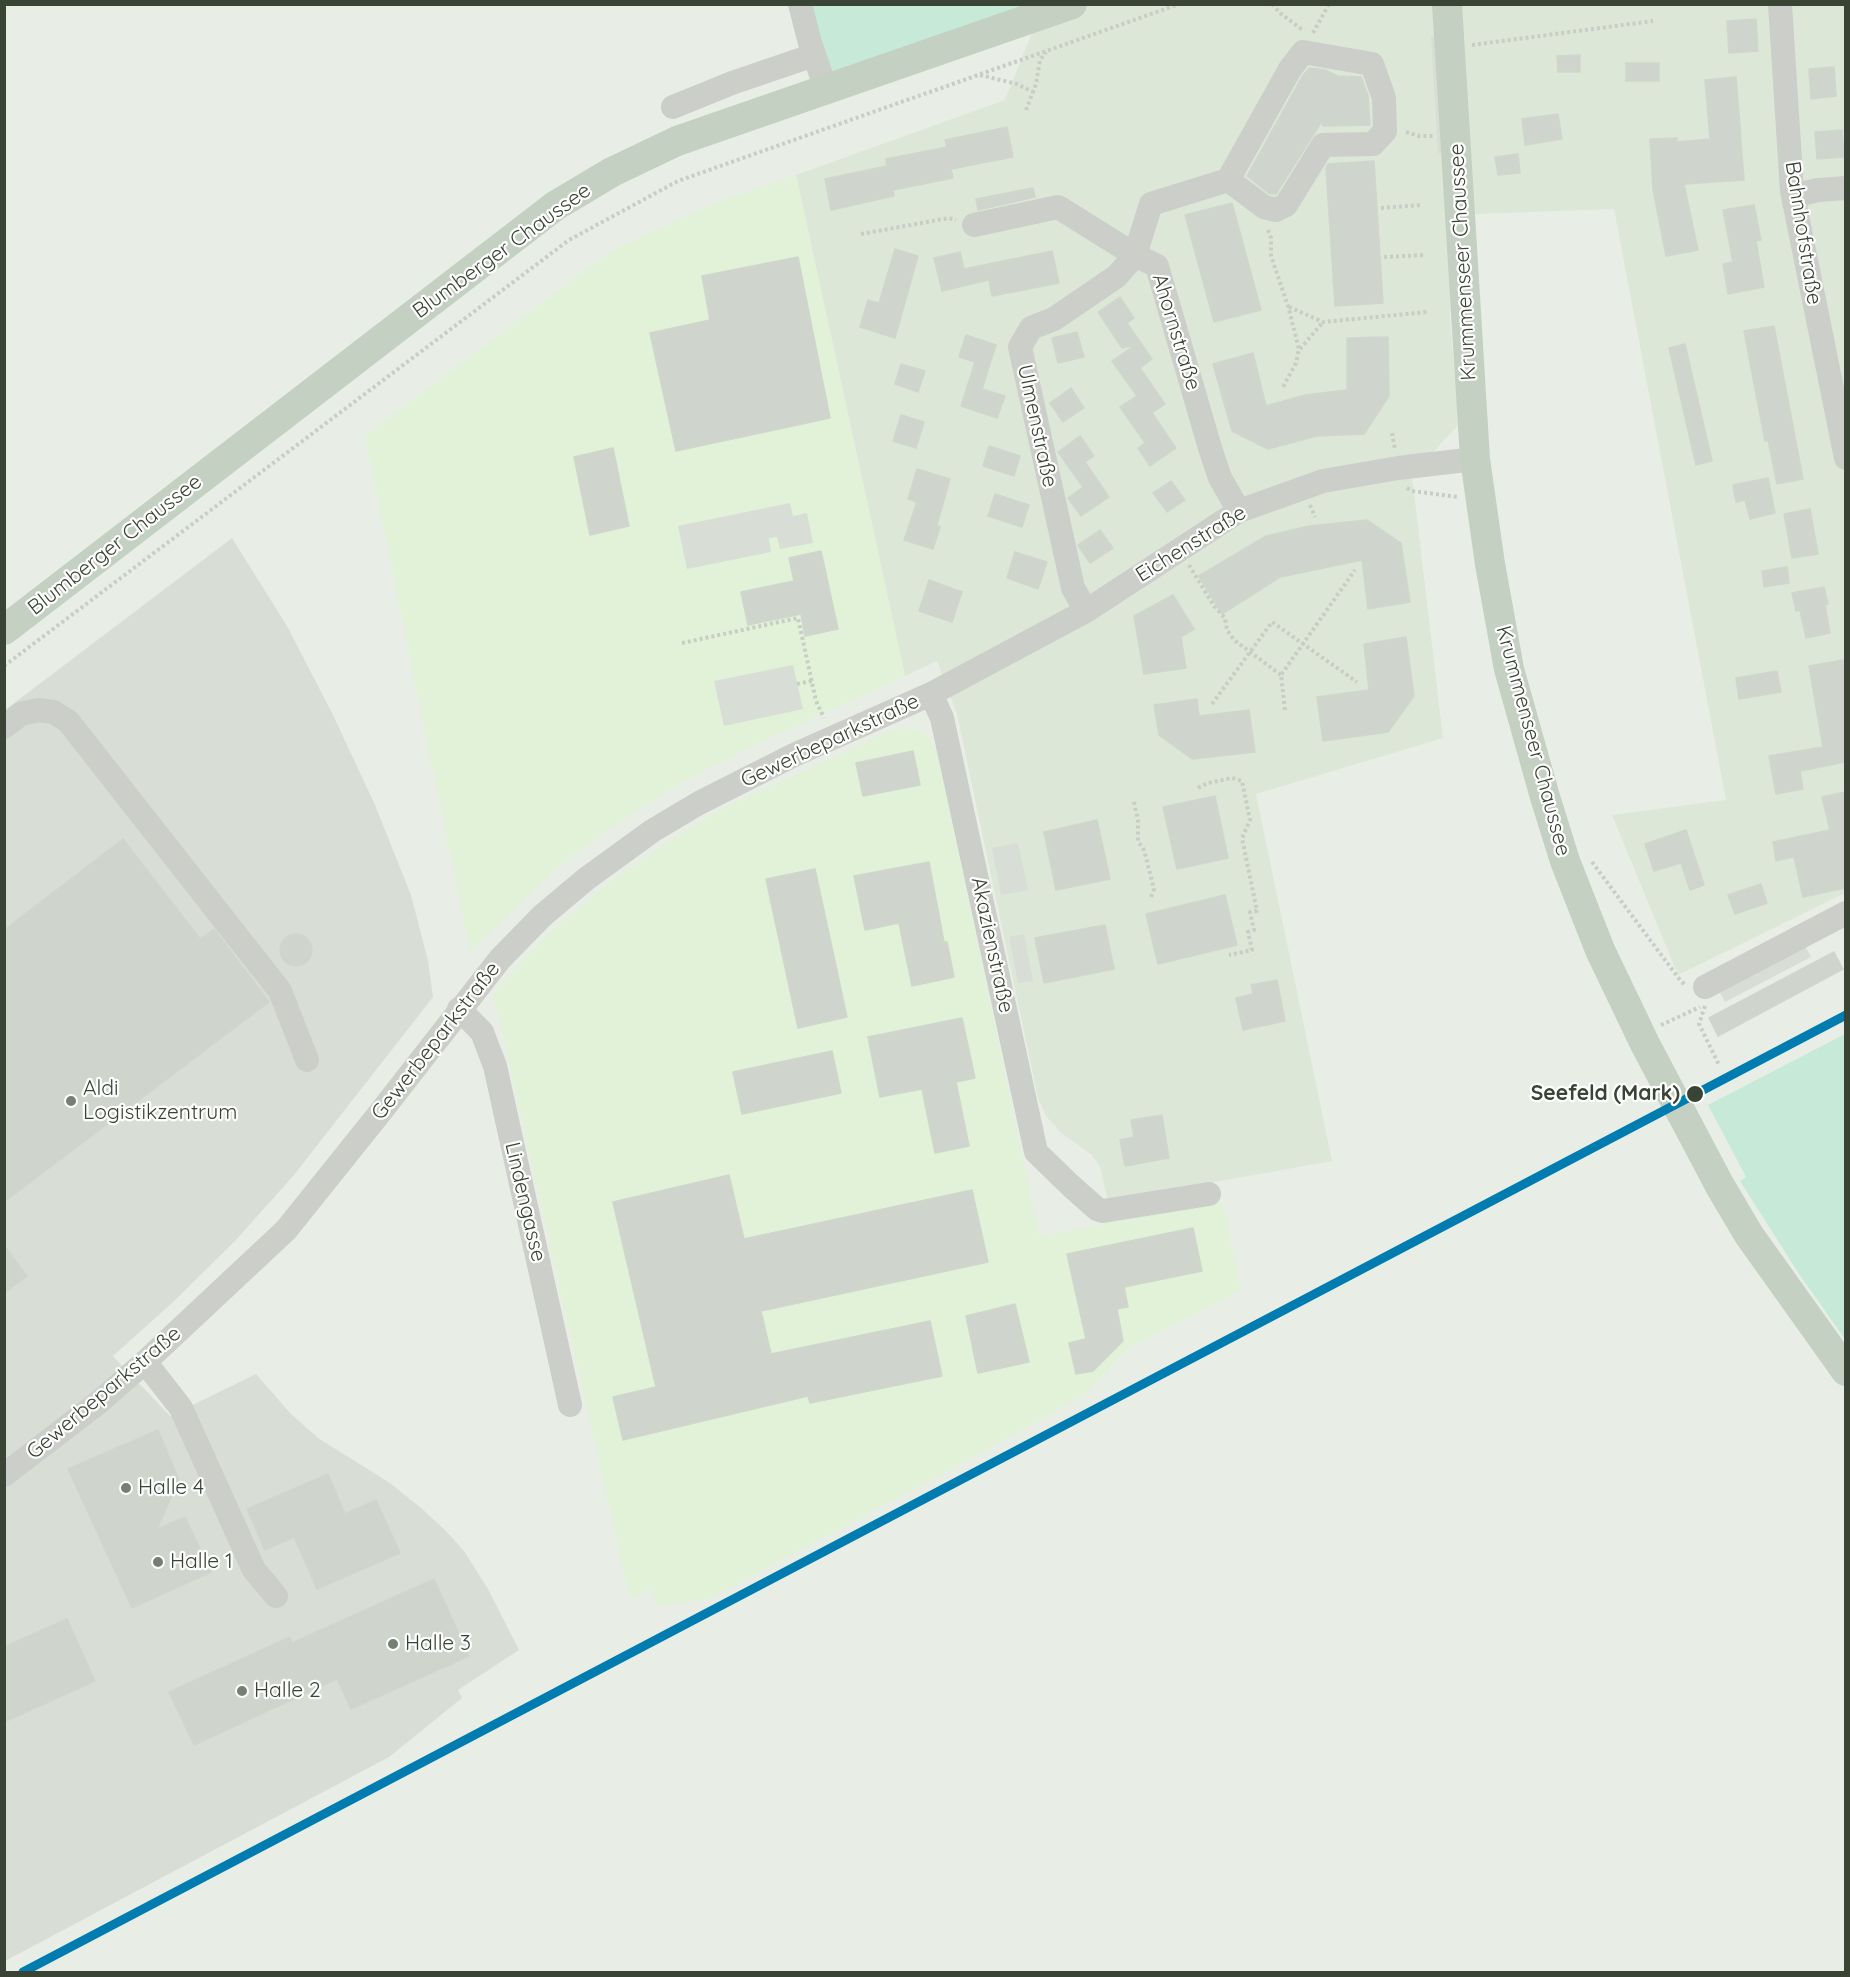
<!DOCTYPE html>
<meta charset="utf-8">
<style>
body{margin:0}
#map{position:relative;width:1850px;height:1977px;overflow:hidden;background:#e8eee6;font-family:Quicksand,sans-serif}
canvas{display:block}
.frame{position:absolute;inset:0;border:6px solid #394434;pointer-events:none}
</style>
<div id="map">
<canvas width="1850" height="1977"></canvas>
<div class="frame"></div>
</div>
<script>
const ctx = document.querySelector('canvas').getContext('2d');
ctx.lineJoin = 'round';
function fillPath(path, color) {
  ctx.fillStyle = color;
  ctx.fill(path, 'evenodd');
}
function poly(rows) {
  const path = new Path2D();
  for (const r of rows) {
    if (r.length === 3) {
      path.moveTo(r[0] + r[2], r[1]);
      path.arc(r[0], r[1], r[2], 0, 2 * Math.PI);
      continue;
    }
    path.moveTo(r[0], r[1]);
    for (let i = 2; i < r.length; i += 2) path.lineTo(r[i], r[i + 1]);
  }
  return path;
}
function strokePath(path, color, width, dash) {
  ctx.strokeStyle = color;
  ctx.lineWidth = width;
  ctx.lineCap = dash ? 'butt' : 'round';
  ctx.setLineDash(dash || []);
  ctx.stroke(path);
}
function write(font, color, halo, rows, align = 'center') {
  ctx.font = font + ' Quicksand,sans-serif';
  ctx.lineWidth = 4.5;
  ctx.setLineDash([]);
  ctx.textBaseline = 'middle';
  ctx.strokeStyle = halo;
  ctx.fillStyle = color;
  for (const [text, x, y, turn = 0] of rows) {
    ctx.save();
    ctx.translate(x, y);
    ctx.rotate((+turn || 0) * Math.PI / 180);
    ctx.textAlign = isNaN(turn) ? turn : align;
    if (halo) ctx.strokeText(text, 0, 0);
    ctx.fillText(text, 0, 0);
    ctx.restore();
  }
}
fillPath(poly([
 [1043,5,1845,5,1845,893,1678,975,1612,815,1726,800,1614,209,1449,215,1450,320,1457,400,1457,426,1412,476,1443,738,1256,794,1332,1161,1108,1201,1100,1167,1092,1155,1060,1132,1046,1116,1038,1098,957,714,937,661,905,676,796,175,1005,100]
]), '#dce7d7');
fillPath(poly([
 [796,175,905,676,752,746,684,781,606,831,566,861,470,951,365,436,586,270,621,246,718,202],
 [902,728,914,729,924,733,932,741,937,750,1039,1236,1223,1202,1240,1290,1130,1347,1086,1393,1074,1400,968,1460,708,1599,656,1606,653,1588,630,1598,493,993,546,936,607,884,672,839,720,810,890,731]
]), '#e1f2d9');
fillPath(poly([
 [232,538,287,626,333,715,375,805,411,895,428,961,433,997,294,1175,235,1241,172,1303,113,1356,170,1416,256,1374,290,1413,318,1438,390,1483,421,1508,445,1530,464,1551,488,1589,519,1650,458,1690,462,1698,389,1757,5,1961,5,710]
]), '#d8ded5');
fillPath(poly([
 [810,5,1034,5,830,73],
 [1845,1034,1845,1339,1799,1274,1740,1181,1746,1177,1708,1105]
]), '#c6ead7');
fillPath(poly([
 [1431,37,1440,37,1447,153,1438,153],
 [790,503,793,516,807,513,813,543,780,549,777,537,769,538,771,552,687,569,678,526],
 [793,665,803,709,724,726,714,681],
 [1018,843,1028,890,1001,895,992,848],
 [1024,934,1033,981,1018,983,1009,937],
 [1805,946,1811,957,1725,1002,1719,991]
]), '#d8ddd6');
const building = poly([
 [1756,19,1758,51,1729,53,1727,21,1756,19],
 [1580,55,1580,72,1558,72,1557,56,1580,55],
 [1626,63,1659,63,1659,81,1626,81,1626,63],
 [1834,67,1836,96,1811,99,1809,69,1834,67],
 [1309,68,1325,70,1338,76,1361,77,1368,96,1370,125,1323,126,1322,121,1276,194,1270,194,1247,176,1302,77,1309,68],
 [1736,77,1744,180,1684,184,1698,250,1666,256,1653,189,1650,139,1677,138,1677,142,1710,139,1705,80,1736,77],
 [1558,114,1562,139,1525,145,1522,119,1558,114],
 [1007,127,1013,157,951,169,953,178,893,190,894,196,831,210,825,179,887,166,886,159,947,147,945,140,1007,127],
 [1842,130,1844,157,1817,159,1815,132,1842,130],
 [1518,154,1520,173,1498,175,1495,157,1518,154],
 [1374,161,1383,303,1335,306,1326,168,1328,164,1374,161],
 [1033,188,1035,197,978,210,976,199,1033,188],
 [1232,203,1261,310,1214,322,1185,215,1232,203],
 [1754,205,1761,240,1756,241,1764,287,1728,294,1723,264,1733,262,1723,210,1754,205],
 [895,249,918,256,895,338,860,327,868,300,879,303,895,249],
 [1052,251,1059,283,992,296,989,280,942,291,934,258,960,252,964,269,1052,251],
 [798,257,830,418,676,451,650,333,710,320,702,276,798,257],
 [1120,297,1134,318,1127,323,1152,359,1140,368,1165,404,1152,413,1176,448,1150,466,1138,448,1145,443,1120,407,1137,396,1112,361,1135,345,1122,348,1098,312,1120,297],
 [1774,326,1803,479,1777,484,1768,440,1765,441,1744,331,1774,326],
 [1077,332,1084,357,1058,363,1052,338,1077,332],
 [966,335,996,345,982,389,1005,396,997,418,961,406,975,362,959,357,966,335],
 [1388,337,1389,396,1364,434,1317,436,1268,449,1232,431,1213,364,1253,353,1266,406,1305,395,1347,390,1347,338,1388,337],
 [1685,344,1712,461,1696,465,1669,348,1685,344],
 [901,364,925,371,918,392,895,384,901,364],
 [1071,388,1084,408,1063,422,1050,403,1071,388],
 [901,415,924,422,916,448,893,441,901,415],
 [1080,436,1094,456,1085,462,1109,497,1081,516,1068,498,1083,487,1058,452,1080,436],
 [989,446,1020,456,1014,476,983,466,989,446],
 [613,448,629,526,590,535,574,457,613,448],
 [917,469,950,479,937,525,940,527,933,549,904,540,917,502,908,499,917,469],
 [1768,478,1775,513,1750,519,1745,500,1736,502,1733,485,1768,478],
 [1171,481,1185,500,1167,512,1153,493,1171,481],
 [995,494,1029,505,1022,527,988,516,995,494],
 [1810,509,1818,554,1792,558,1784,514,1810,509],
 [1367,520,1401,543,1410,602,1368,609,1362,560,1280,577,1222,614,1199,576,1266,536,1309,526,1367,520],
 [1100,530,1113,548,1090,563,1078,545,1100,530],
 [821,551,838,629,805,636,801,614,748,625,741,592,794,581,789,558,821,551],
 [1015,552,1047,562,1038,589,1007,578,1015,552],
 [1787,567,1789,583,1764,587,1762,571,1787,567],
 [929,580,962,592,952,622,919,611,929,580],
 [1824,587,1828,604,1825,605,1830,633,1806,638,1800,610,1796,611,1792,593,1824,587],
 [1173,595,1194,629,1181,637,1186,668,1144,674,1134,616,1173,595],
 [1406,637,1414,696,1388,732,1323,741,1317,697,1369,690,1364,644,1406,637],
 [1843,660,1845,676,1845,762,1800,771,1803,789,1776,794,1769,756,1823,747,1809,666,1843,660],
 [1777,671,1781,692,1739,699,1736,678,1777,671],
 [1197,699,1199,716,1249,710,1255,752,1192,759,1159,735,1154,705,1197,699],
 [913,751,920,785,863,796,856,763,913,751],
 [1845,792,1845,888,1803,897,1794,857,1776,861,1773,842,1830,830,1822,797,1845,792],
 [1215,796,1228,858,1177,869,1163,807,1215,796],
 [1097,820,1110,879,1056,890,1044,832,1097,820],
 [1686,830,1704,885,1690,890,1681,863,1654,871,1645,844,1686,830],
 [123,839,200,939,214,929,269,1002,4,1202,4,930,123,839],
 [929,862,944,942,947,942,954,977,912,986,899,923,865,930,854,876,929,862],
 [815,869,847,1017,798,1028,766,879,815,869],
 [1761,884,1767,903,1735,914,1728,895,1761,884],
 [1225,895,1237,945,1158,964,1146,914,1225,895],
 [1105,925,1114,969,1044,983,1035,938,1105,925],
 [296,950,16],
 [1834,952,1843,969,1718,1036,1709,1018,1834,952],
 [1277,980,1285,1021,1243,1030,1236,998,1253,994,1251,985,1277,980],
 [962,1018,975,1078,956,1082,969,1146,935,1153,922,1089,880,1097,868,1037,962,1018],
 [832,1051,841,1093,742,1114,733,1072,832,1051],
 [1162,1115,1169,1158,1125,1166,1120,1140,1134,1137,1131,1120,1162,1115],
 [729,1175,744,1239,972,1190,988,1262,761,1311,771,1354,930,1321,942,1376,810,1403,808,1396,623,1440,613,1397,656,1387,613,1202,729,1175],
 [1193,1228,1202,1271,1124,1287,1128,1307,1117,1309,1123,1341,1093,1371,1076,1374,1069,1343,1086,1339,1067,1254,1193,1228],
 [4,1245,27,1276,4,1293,4,1245],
 [1015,1304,1029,1362,978,1373,966,1316,1015,1304],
 [158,1430,179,1480,157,1529,185,1517,211,1572,132,1608,68,1469,158,1430],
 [328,1474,345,1514,376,1500,400,1553,317,1589,294,1537,265,1550,247,1509,328,1474],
 [434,1579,469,1656,351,1709,337,1679,194,1745,169,1692,290,1637,292,1643,434,1579],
 [67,1619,95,1681,4,1722,4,1647,67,1619]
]);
fillPath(building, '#cfd5cc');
strokePath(building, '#cfd6cc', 1.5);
strokePath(poly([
 [1272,4,1280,13,1304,31],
 [1313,33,1329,4],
 [1472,45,1653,21],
 [980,75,1017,84,1033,92],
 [1026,110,1036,84,1040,60,1046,52],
 [1406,132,1419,136,1434,136],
 [1381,208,1421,205],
 [1268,230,1271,238,1271,256,1288,306,1299,349,1296,363,1283,387],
 [861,234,949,218,956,220],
 [1384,257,1424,255],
 [1289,307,1323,322,1427,312],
 [1300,349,1323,322],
 [1392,433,1395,450],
 [1407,488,1412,491,1458,497],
 [1310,505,1315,517],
 [1189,565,1214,606,1225,618,1227,630,1234,640,1281,675],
 [682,643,798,618,816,701,824,718],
 [4,666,569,240,678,181,1179,4],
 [797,684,812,681],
 [1212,704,1272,622,1357,682],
 [1285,710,1281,675,1355,570],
 [1198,788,1208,783,1232,778,1242,781,1250,820,1242,838,1257,911,1250,912,1254,930,1248,932,1252,950,1229,955],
 [1134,802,1138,820,1138,841,1144,850,1154,889,1151,897],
 [1592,862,1680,980,1685,985],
 [1705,1006,1699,1024,1719,1065],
 [1661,1025,1700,1007]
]), '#c8cdc5', 4, [3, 3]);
strokePath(poly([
 [800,4,810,43,826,89],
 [1780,4,1792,191,1846,458],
 [673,107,732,83,814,55],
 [1794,203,1801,194,1818,190,1846,188],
 [974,225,1058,207,1135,255,1157,266,1210,448,1220,478,1239,511],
 [1086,611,1073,588,1020,347,1031,328,1054,319,1117,276,1135,255,1151,204,1228,180,1290,69,1303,52,1372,64,1384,98,1385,131,1373,144,1323,145,1286,205,1276,210,1264,207,1228,180],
 [931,694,942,718,1036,1152,1070,1185,1097,1209,1103,1211,1209,1194],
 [4,727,21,714,38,710,53,712,68,721,280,991,307,1060],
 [1705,987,1846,913],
 [459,1009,482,1032,495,1066,570,1405],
 [145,1362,181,1408,254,1570,276,1596],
 [4,1475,98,1403,145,1362,286,1230,379,1114,500,959,542,916,586,879,652,831,699,803,794,755,931,694,1086,611,1239,511,1323,481,1398,468,1475,459]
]), '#cccec9', 24);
strokePath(poly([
 [1447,4,1475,459,1490,564,1509,669,1545,797,1565,861,1600,950,1645,1044,1720,1186,1749,1235,1846,1371],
 [4,630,555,206,612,172,677,141,1072,4]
]), '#c4d0c1', 30);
strokePath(poly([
 [23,1972,1846,1015]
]), '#007cb0', 9);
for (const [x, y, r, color] of [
 [1695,1094,9,"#394434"],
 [71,1101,6,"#768072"],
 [126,1488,6,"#768072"],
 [158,1562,6,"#768072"],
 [393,1644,6,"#768072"],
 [242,1691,6,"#768072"]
]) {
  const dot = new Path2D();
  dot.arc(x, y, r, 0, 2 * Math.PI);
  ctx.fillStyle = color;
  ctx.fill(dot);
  strokePath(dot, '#fff', 2);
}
write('21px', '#394434', '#fff', [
 ["Bahnhofstraße",1803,233,81],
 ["Blumberger Chaussee",502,251,-36],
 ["Krummenseer Chaussee",1463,262,-93],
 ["Ahornstraße",1176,332,73],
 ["Ulmenstraße",1037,426,78],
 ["Eichenstraße",1191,544,-32],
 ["Blumberger Chaussee",115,545,-38],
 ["Gewerbeparkstraße",830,741,-25],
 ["Krummenseer Chaussee",1533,741,75],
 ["Akazienstraße",992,945,78],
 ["Gewerbeparkstraße",436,1041,-52],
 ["Lindengasse",525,1202,77],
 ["Gewerbeparkstraße",104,1393,-40]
]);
write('21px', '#394434', '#fff', [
 ["Aldi",83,1089],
 ["Logistikzentrum",83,1113],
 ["Halle 4",138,1488],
 ["Halle 1",170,1562],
 ["Halle 3",405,1644],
 ["Halle 2",254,1691]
], 'left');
write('bold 21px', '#394434', '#fff', [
 ["Seefeld (Mark)",1680,1094]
], 'right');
</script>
